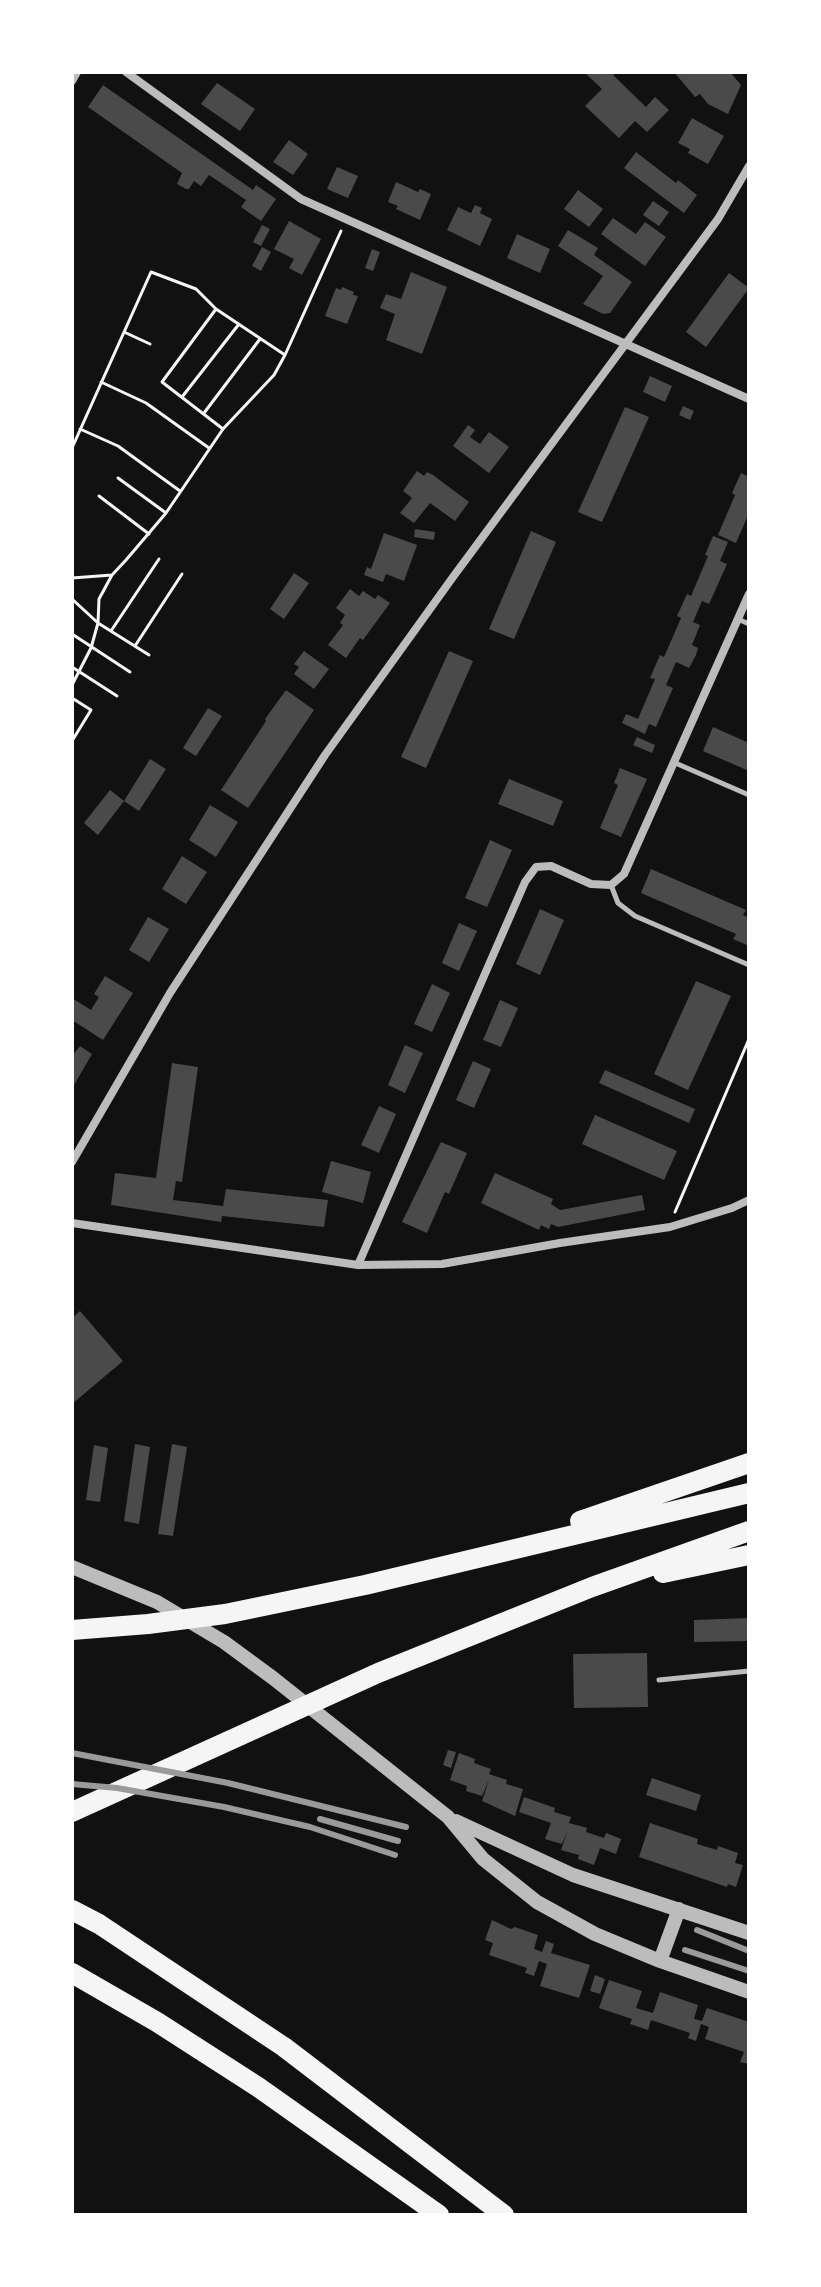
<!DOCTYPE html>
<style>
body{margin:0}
#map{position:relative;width:821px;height:2287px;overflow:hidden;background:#111;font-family:"Alegreya Sans",sans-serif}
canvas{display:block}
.frame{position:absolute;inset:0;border:74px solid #fff;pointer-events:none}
</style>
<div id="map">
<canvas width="821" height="2287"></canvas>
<div class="frame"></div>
</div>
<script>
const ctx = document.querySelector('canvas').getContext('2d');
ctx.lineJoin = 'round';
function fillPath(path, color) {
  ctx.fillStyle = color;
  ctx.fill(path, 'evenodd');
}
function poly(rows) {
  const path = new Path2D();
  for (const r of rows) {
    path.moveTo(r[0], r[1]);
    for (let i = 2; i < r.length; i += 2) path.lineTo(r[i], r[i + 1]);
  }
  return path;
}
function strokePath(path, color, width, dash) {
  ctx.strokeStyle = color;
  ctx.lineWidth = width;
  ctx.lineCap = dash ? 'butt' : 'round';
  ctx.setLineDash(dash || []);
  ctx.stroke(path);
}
fillPath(poly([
 [584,72,617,72,613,75,646,107,655,97,669,110,647,132,635,121,619,138,585,106,602,89],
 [674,72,730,72,741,85,728,114,708,104,700,94,695,97],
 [217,83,255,109,240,131,201,104],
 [103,85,253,190,256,185,276,199,261,221,241,207,246,200,209,175,201,186,194,181,189,189,186,189,177,184,182,173,88,107],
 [692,118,724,136,708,164,688,153,690,149,678,143],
 [289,140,308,154,293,175,273,162],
 [636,152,676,183,678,180,697,195,684,213,624,168],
 [337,167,358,176,348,198,327,189],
 [396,182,418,192,420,189,431,194,420,220,396,209,398,206,388,202],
 [578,190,603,209,589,227,564,209],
 [653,201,669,212,659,226,643,215],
 [475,205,482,208,480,213,492,219,480,246,447,230,458,207,471,213],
 [613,218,636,234,645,222,666,237,645,266,601,234],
 [289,221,321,239,302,275,289,268,294,259,274,249],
 [262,225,270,229,261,246,253,242],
 [568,230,598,248,594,255,632,282,610,313,603,314,583,304,603,276,558,246],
 [517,234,550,249,540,273,507,258],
 [262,247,271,252,261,271,252,266],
 [372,249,380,252,373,271,365,268],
 [411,272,447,287,422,354,386,340,395,314,380,308,386,294,401,299],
 [729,273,749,288,706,347,686,332],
 [342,287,354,292,353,295,358,296,347,324,325,316,336,288,341,290],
 [650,376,672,386,665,402,643,392],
 [683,406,694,411,690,420,679,415],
 [625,407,649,417,602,522,578,512],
 [468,425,475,430,470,437,480,444,489,432,509,447,489,473,453,446],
 [417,471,424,476,427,472,433,475,469,502,455,521,430,503,414,523,400,513,412,498,403,491],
 [741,473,749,477,747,500,749,501,749,513,736,543,718,535,735,495,732,493],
 [415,529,435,532,434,540,414,537],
 [531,531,556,542,514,639,489,629],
 [384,533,417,545,404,581,386,574,383,582,364,575,367,567,371,569],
 [713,536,728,542,720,561,727,564,709,604,702,601,693,622,700,625,692,645,698,648,696,655,689,668,676,662,666,685,673,688,656,727,649,724,645,734,622,723,626,714,638,719,655,679,650,678,660,655,664,657,681,618,677,616,687,594,691,596,708,556,705,555],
 [294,573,309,583,284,619,270,609],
 [350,589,359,596,363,591,375,599,378,595,390,603,363,640,360,638,346,658,328,645,343,625,340,623,345,615,336,608],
 [304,651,329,669,314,689,294,674,299,667,294,664],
 [449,651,473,661,426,768,401,757],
 [286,690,314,710,248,808,221,790,266,721,265,719],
 [208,708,222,716,196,756,183,748],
 [713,727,749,743,749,771,703,751],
 [637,737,655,745,652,753,633,745],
 [150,759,166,769,139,811,124,801],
 [620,768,647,779,621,837,600,828,618,785,614,783],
 [509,779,563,801,553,826,498,804],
 [110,790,124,801,98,835,84,823],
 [210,805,238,822,216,857,189,840],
 [490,840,512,850,487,907,465,898],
 [182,856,207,872,186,904,162,889],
 [651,869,746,910,743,915,749,918,749,946,733,939,736,934,641,893],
 [540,909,564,920,540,975,516,964],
 [148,917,169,929,149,962,129,950],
 [459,923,477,931,459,971,442,963],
 [105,976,133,993,103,1040,72,1020,72,998,91,1010,99,997,94,994],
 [696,981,731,996,688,1090,654,1074],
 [432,984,450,993,432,1032,414,1024],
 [500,1000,518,1008,501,1047,483,1040],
 [405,1045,423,1053,405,1093,388,1085],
 [80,1046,92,1054,74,1085,72,1056],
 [473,1061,491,1069,474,1108,456,1100],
 [172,1063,198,1067,182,1182,176,1181,173,1200,223,1206,226,1189,328,1200,324,1227,222,1216,221,1222,111,1205,115,1173,156,1178],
 [605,1070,695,1109,689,1123,599,1083],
 [379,1106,396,1114,379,1153,361,1145],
 [595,1115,677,1151,664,1180,582,1144],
 [441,1142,467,1153,449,1194,445,1192,427,1233,402,1222],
 [331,1161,371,1172,363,1203,322,1192],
 [495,1173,553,1199,551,1204,560,1210,642,1195,645,1210,558,1227,551,1224,549,1229,541,1225,539,1230,481,1203],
 [80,1311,123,1361,72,1404,72,1318],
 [135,1444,150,1447,139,1524,124,1521],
 [172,1444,187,1447,173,1536,158,1534],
 [94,1445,108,1448,100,1502,86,1500],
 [749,1618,749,1641,694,1642,694,1620],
 [647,1653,648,1707,574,1708,573,1654],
 [448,1750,456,1752,451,1768,443,1765],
 [459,1753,475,1759,474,1763,491,1769,489,1774,507,1780,506,1784,523,1789,515,1816,482,1801,489,1780,482,1796,466,1791,467,1786,450,1780],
 [652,1778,701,1795,696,1811,646,1795],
 [524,1797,555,1808,554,1812,571,1817,569,1823,587,1828,586,1832,604,1838,606,1833,621,1839,616,1854,600,1848,594,1865,578,1859,579,1855,561,1850,568,1830,562,1844,545,1839,551,1823,519,1812],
 [650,1823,698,1839,697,1844,717,1850,718,1846,738,1853,735,1863,743,1865,736,1887,728,1884,727,1887,639,1857],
 [492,1920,511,1929,515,1927,538,1935,534,1949,542,1952,546,1941,554,1944,551,1953,590,1965,579,1998,540,1986,547,1964,539,1961,534,1976,525,1973,527,1968,489,1955,493,1943,485,1940],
 [595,1975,605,1979,600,1994,590,1991],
 [609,1980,642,1991,636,2008,653,2013,660,1992,698,2005,694,2019,702,2021,707,2008,749,2022,747,2044,749,2045,749,2064,740,2062,744,2052,705,2039,709,2027,701,2024,696,2041,688,2038,690,2033,651,2020,648,2030,630,2024,632,2019,599,2008]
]), '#4a4a4a');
strokePath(poly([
 [216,309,162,382,223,429],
 [124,332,150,344],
 [101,382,146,403,209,448],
 [182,397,239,324],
 [204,413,260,339],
 [80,429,118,446,180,491],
 [72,448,151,272,196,289,216,309,285,355,341,231],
 [118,478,166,513],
 [99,496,149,534],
 [72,578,112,575,126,560,166,513,223,429,274,375,285,355],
 [72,599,98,623,149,655],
 [111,631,159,559],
 [72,634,130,672],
 [135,646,182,574],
 [72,667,117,696],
 [72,685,91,648,98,623,99,599,112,575],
 [72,698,91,710,72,741],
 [675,1212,749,1039]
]), '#f5f5f5', 3);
strokePath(poly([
 [738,619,749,624],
 [673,762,749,795],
 [611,885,618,903,635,916,749,965],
 [659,1680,749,1671]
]), '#bcbcbc', 5);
strokePath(poly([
 [126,72,301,199,749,399],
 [72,81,77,72],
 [72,1162,170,993,325,755,453,577,718,219,749,166],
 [72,1223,358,1265,442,1264,560,1243,670,1227,732,1208,749,1200],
 [358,1265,525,882,536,867,551,866,591,884,611,885,624,874,749,594]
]), '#bcbcbc', 8);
strokePath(poly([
 [72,1567,157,1602,224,1642,273,1678,448,1817,483,1859,537,1902,595,1934,660,1961,749,1992],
 [456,1821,573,1875,749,1933],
 [660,1961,679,1909]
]), '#bcbcbc', 14);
strokePath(poly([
 [580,1521,749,1463],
 [663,1573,749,1555],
 [72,1630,148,1624,225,1614,365,1585,749,1493],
 [72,1812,378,1673,592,1587,749,1531],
 [72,1910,99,1924,284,2047,504,2215],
 [72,1973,157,2022,258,2087,439,2215]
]), '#f5f5f5', 20);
strokePath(poly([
 [72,1753,228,1783,406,1827],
 [72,1784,117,1788,224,1807,310,1827,395,1855],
 [320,1819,398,1841],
 [697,1930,749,1951],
 [685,1950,749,1971]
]), '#9a9a9a', 6);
</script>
